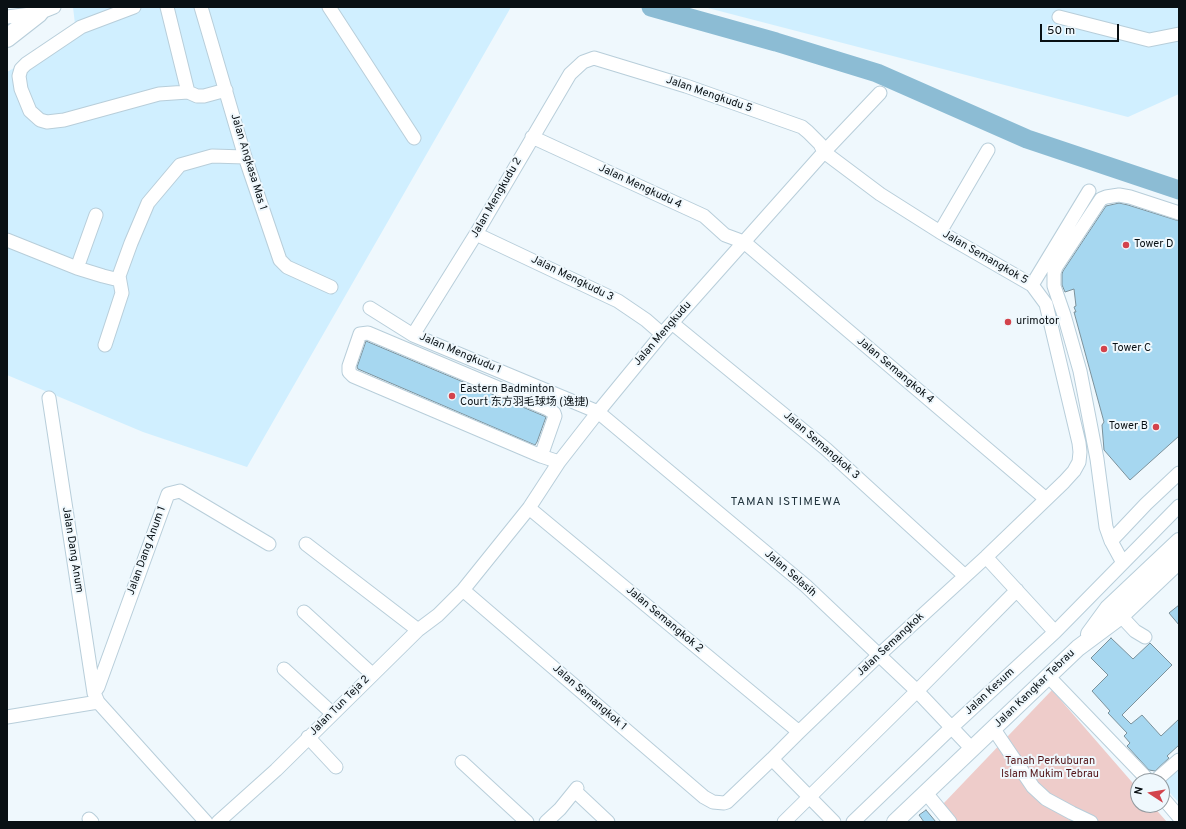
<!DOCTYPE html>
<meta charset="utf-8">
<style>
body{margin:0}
#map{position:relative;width:1186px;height:829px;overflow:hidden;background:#eff8fd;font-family:Overpass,sans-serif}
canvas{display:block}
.frame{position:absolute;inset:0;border:8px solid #091014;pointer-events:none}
.north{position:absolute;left:1130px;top:773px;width:40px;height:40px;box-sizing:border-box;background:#eff8fd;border:1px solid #939ba0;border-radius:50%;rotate:282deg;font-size:11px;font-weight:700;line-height:16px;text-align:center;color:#091014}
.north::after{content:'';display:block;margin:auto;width:14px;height:18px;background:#d3434c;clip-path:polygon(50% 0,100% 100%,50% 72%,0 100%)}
.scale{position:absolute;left:1040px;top:24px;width:79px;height:18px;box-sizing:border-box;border:2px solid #091014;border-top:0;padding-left:5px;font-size:12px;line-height:14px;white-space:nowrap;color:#091014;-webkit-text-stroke:3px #eff8fd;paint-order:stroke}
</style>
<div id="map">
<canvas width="1186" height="829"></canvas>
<div class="frame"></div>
<div class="north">N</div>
<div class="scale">50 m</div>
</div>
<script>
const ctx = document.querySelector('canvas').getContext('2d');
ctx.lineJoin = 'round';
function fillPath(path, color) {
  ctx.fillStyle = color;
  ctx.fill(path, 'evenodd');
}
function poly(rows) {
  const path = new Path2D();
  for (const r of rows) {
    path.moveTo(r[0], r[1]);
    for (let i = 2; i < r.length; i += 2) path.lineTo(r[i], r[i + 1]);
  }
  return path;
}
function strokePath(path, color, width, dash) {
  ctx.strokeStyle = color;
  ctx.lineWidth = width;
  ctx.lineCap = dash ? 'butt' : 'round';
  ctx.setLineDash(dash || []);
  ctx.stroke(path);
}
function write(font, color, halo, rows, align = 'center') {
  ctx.font = font + ' Overpass,"Noto Sans SC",sans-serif';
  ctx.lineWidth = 4;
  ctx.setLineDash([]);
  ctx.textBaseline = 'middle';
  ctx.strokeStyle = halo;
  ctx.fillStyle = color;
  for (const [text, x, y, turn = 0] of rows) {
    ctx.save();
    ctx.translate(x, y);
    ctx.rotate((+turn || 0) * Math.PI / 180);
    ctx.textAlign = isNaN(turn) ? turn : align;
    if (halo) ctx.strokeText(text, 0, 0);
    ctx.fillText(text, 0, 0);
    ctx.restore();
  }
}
fillPath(poly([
 [73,7,511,7,247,467,143,432,7,375,7,72,76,33],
 [704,7,1179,7,1179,94,1128,117],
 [1179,768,1179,803,1162,784,1162,782]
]), '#d0efff');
fillPath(poly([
 [1052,690,1138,789,1138,805,1152,805,1167,822,958,822,943,804]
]), '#eeccca');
strokePath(poly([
 [651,7,776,42,877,73,1027,139,1179,190]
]), '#8cbcd4', 19);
const building = poly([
 [1119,203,1128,205,1179,221,1179,436,1130,480,1104,450,1102,425,1104,422,1074,312,1076,312,1074,307,1076,306,1074,289,1065,292,1062,285,1062,274,1063,271,1106,206,1119,203],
 [366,341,544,416,546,417,537,442,535,445,358,369,357,367,366,341],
 [1179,605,1179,625,1169,613,1179,605],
 [1111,638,1133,659,1150,643,1172,665,1122,715,1131,724,1142,715,1161,736,1179,719,1179,745,1167,756,1169,758,1155,771,1149,770,1127,746,1130,743,1124,736,1127,733,1108,713,1110,711,1092,691,1108,675,1091,658,1111,638],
 [926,810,936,822,924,822,919,815,926,810]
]);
fillPath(building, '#a6d7f0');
strokePath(building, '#7b919b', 1);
const minor = poly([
 [134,7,81,27,26,64,21,69,19,76,21,89,30,111,40,120,47,122,64,120,159,94,188,92,197,96,204,96,226,90],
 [167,7,188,92],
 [201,7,245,157,280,260,287,267,331,287],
 [329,7,414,138],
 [7,17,39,13,54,7],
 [1059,17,1149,40,1179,34],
 [532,137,704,216,725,235,744,242,1046,499],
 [940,232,988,150],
 [476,234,618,301,646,320,662,334],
 [7,240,77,268,103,276,115,279,119,276,131,243,148,203,180,165,212,156,245,157],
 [77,268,96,215],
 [1032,285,1089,191],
 [370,308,413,335,598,412,806,586,917,691,972,749],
 [672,323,826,449,965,576],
 [413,335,476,234,570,74,583,62,594,58,686,86,802,127,808,132,820,144,824,152,880,194,940,232,1032,285,1046,304,1079,443,1080,452,1079,462,1074,471,1064,482,986,557,879,655,799,732,772,759,727,802,724,803,713,802,704,797,463,590],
 [105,345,122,293,119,276],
 [49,398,94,693,98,702,206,822],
 [541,456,353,376,349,372,349,366,360,334,368,333,548,409,554,413,555,416,541,456,559,462],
 [529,508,799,732],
 [1111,541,1146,504,1179,473],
 [306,544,418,630],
 [986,557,1055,632],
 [1123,563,1111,541,1106,527,1097,459,1080,371,1064,315,1054,286,1054,273,1056,267,1101,199,1106,197,1119,195,1130,197,1179,213],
 [304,612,372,674],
 [1121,616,1135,631,1145,637],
 [284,669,332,713],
 [1048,676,1149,781],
 [94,693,98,687,168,494,180,491,269,544],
 [7,717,98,702],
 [993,728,1033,787,1046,799,1072,813,1091,822],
 [308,737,336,767],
 [772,759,834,822],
 [462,762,527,822],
 [1155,781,1179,760],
 [575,791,608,822],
 [926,793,950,822],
 [1162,797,1179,817],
 [89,819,92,822],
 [218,822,276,770,418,630,438,615,463,590,529,508,559,462,598,412,662,334,824,152,880,93],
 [546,822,560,809,577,788],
 [784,822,917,691,1017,590],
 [853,822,952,727,1055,632,1179,506]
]);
const major = poly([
 [1089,634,1108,608,1179,541],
 [895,822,1078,648,1121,616,1179,561]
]);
const highway = poly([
 [7,38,39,13]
]);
strokePath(minor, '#b8ceda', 15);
strokePath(major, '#b8ceda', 18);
strokePath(highway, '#b8ceda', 20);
strokePath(minor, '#fff', 13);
strokePath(major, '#fff', 16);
strokePath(highway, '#fff', 18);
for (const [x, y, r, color] of [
 [1126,245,4,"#d3434c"],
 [1008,322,4,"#d3434c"],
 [1104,349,4,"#d3434c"],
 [452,396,4,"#d3434c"],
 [1156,427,4,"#d3434c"]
]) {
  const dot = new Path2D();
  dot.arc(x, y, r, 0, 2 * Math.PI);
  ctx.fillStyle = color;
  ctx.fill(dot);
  strokePath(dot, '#eff8fd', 1.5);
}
write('11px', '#091014', '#eff8fd', [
 ["Jalan Mengkudu 5",709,95,19],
 ["Jalan Angkasa Mas 1",248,162,73],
 ["Jalan Mengkudu 4",640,187,25],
 ["Jalan Mengkudu 2",497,198,-60],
 ["Jalan Semangkok 5",985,258,30],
 ["Jalan Mengkudu 3",572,279,26],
 ["Jalan Mengkudu",663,334,-49],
 ["Jalan Mengkudu 1",460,354,23],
 ["Jalan Semangkok 4",895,371,40],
 ["Jalan Semangkok 3",821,446,41],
 ["Jalan Dang Anum",72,550,81],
 ["Jalan Dang Anum 1",147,551,-70],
 ["Jalan Selasih",790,574,41],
 ["Jalan Semangkok 2",664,620,40],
 ["Jalan Semangkok",891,645,-43],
 ["Jalan Kangkar Tebrau",1035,689,-44],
 ["Jalan Kesum",990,692,-43],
 ["Jalan Semangkok 1",589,698,41],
 ["Jalan Tun Teja 2",340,706,-45]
]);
write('11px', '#091014', '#eff8fd', [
 ["Tower D",1134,245],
 ["urimotor",1016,322],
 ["Tower C",1112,349],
 ["Eastern Badminton",460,390],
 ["Court 东方羽毛球场 (逸捷)",460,403],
 ["Tower B",1148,427,"right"]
], 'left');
write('11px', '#531519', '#eff8fd', [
 ["Tanah Perkuburan",1050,762],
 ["Islam Mukim Tebrau",1050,775]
]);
ctx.letterSpacing = '1px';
write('12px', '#20333c', '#eff8fd', [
 ["TAMAN ISTIMEWA",786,503]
]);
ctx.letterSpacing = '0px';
</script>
